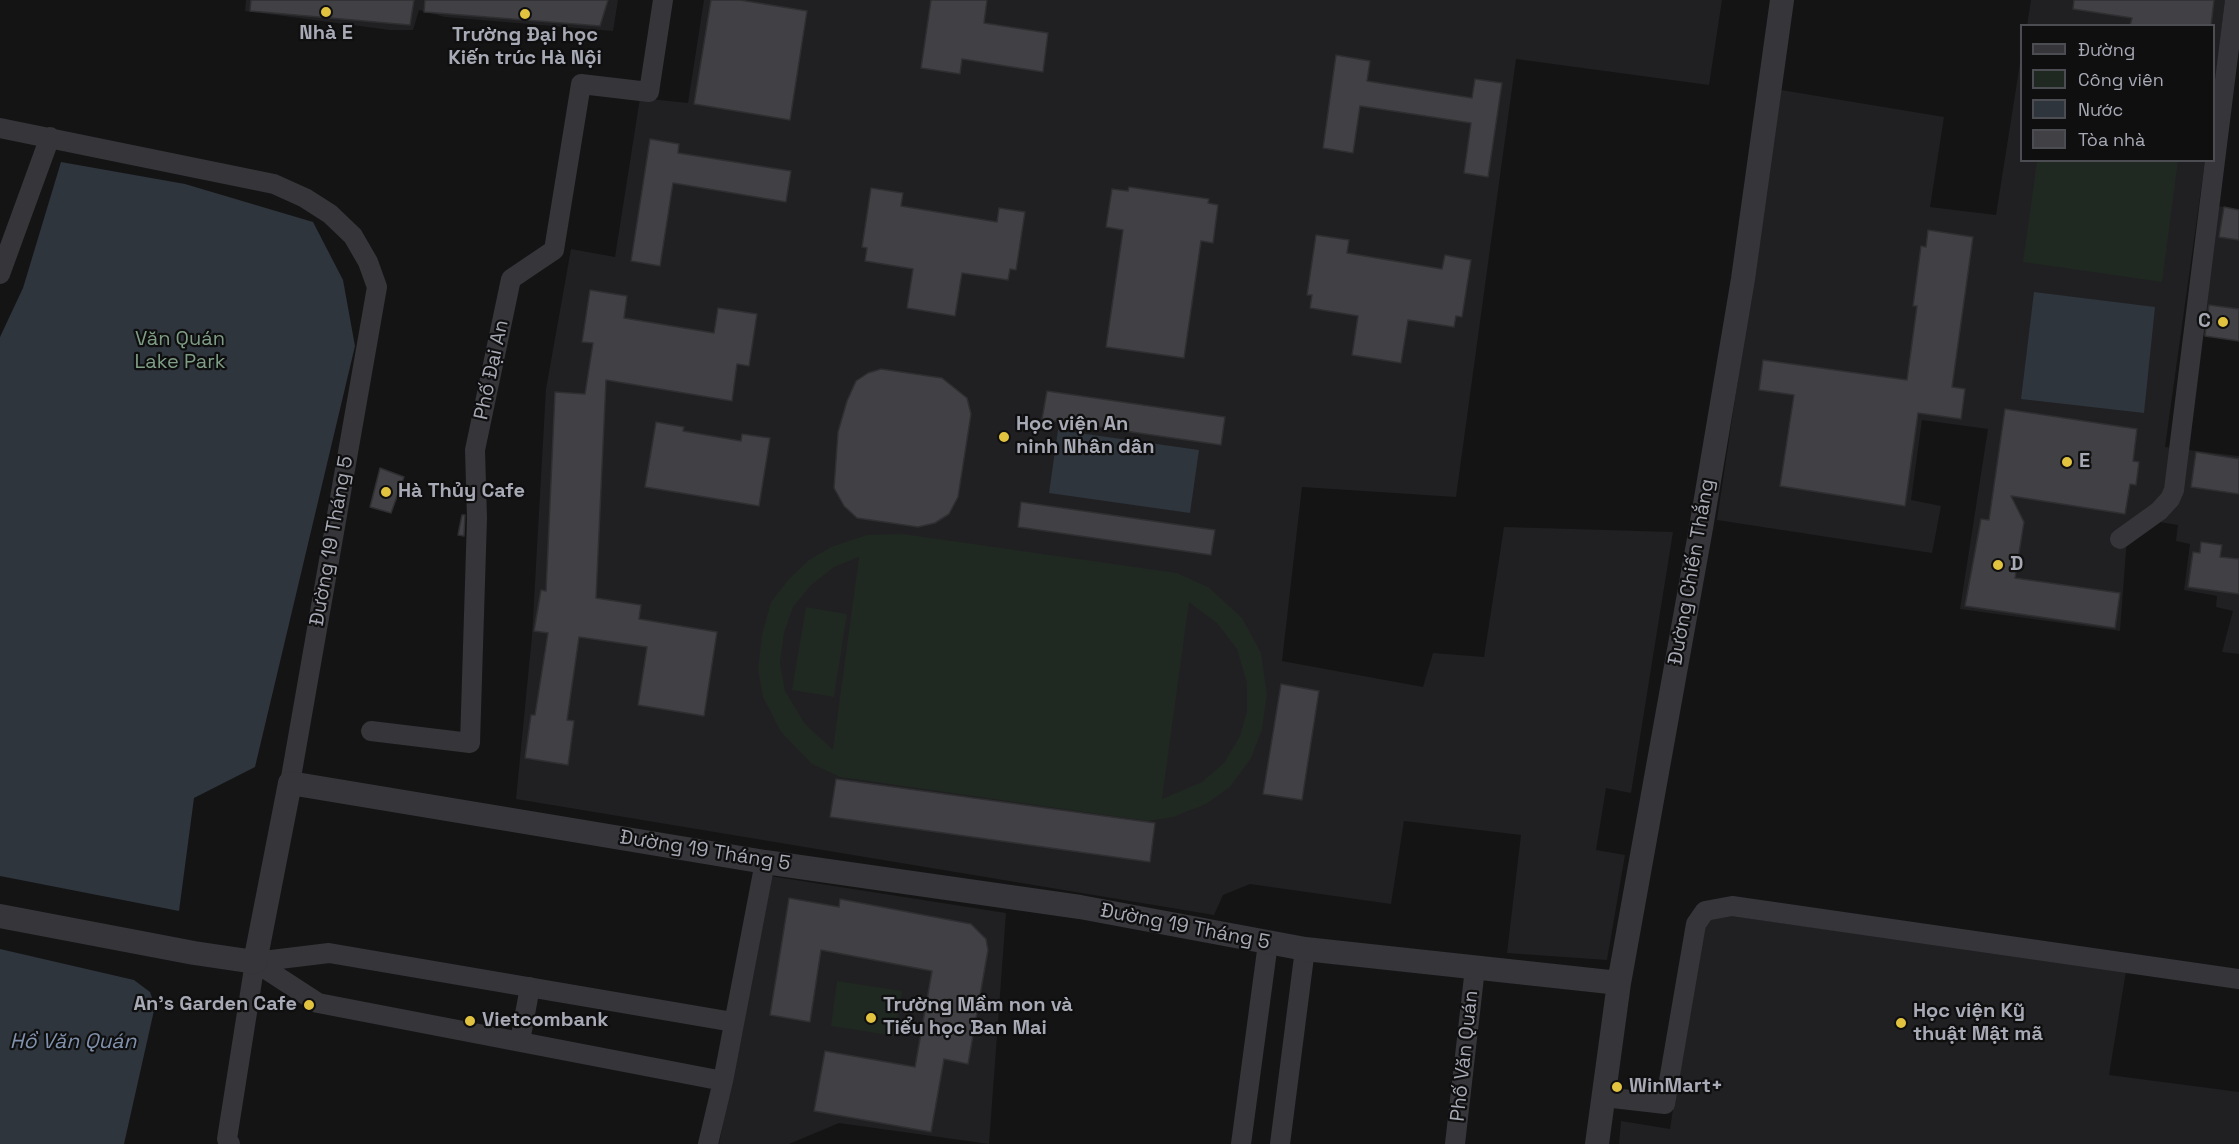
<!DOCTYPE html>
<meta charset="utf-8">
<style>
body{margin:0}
#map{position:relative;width:2239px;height:1144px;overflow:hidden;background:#141415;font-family:"Space Grotesk",sans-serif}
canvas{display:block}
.legend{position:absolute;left:2020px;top:24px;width:195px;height:138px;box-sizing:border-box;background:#0f0f10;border:2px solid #4c4d52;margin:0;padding:8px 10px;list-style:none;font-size:18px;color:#a7a9b5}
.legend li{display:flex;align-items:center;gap:12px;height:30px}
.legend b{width:30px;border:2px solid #4c4d52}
</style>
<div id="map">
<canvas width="2239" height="1144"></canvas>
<ul class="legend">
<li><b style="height:8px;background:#35353a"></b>Đường</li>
<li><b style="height:16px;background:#202822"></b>Công viên</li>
<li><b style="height:16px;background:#2e353d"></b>Nước</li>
<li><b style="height:16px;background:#414145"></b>Tòa nhà</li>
</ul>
</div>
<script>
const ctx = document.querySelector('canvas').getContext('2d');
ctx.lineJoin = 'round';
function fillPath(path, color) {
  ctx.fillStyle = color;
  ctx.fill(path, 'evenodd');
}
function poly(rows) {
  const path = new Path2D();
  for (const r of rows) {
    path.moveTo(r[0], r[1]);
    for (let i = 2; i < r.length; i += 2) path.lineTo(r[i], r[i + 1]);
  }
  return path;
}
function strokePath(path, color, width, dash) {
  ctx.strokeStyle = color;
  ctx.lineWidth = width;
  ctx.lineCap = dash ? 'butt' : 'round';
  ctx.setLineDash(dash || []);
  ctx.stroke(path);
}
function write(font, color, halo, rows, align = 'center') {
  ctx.font = font + ' "Space Grotesk",sans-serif';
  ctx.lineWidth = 4.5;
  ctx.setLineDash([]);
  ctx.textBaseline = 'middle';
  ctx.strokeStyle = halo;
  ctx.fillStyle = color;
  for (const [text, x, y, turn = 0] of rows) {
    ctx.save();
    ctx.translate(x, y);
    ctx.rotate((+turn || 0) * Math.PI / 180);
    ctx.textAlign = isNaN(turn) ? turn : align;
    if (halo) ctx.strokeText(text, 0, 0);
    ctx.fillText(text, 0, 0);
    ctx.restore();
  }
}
fillPath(poly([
 [246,0,618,0,613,31,445,17,419,10,413,30,390,30,245,11],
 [704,0,1722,0,1709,85,1516,59,1456,497,1302,487,1282,661,1423,687,1433,653,1484,657,1504,527,1673,532,1631,793,1606,788,1596,850,1625,855,1607,960,1507,953,1521,835,1404,821,1391,904,1250,884,1223,895,1214,915,516,799,532,636,546,389,571,249,615,257,640,98,688,103],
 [2031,0,2225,0,2214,93,2214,26,2027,26],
 [2021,57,2022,160,2205,161,2165,447,2239,456,2239,654,2222,652,2233,611,2216,607,2217,596,2184,590,2190,544,2176,541,2178,525,2142,519,2127,537,2120,631,1960,609,1988,429,1922,420,1911,500,1941,506,1932,553,1717,520,1781,90,1944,117,1930,207,1996,215],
 [2218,206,2239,210,2239,341,2201,335],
 [770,876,1006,913,989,1144,839,1123,789,1144,719,1144],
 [1710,913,2126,971,2109,1075,2239,1092,2239,1144,1619,1144,1621,1121,1670,1129,1701,922]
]), '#202022');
fillPath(poly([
 [2037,161,2178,161,2162,282,2023,262],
 [903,534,1177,573,1208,587,1242,618,1261,653,1267,694,1262,729,1251,758,1230,787,1206,804,1173,817,1147,821,840,777,812,764,781,732,763,697,758,669,762,635,771,602,789,579,809,560,831,547,867,535],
 [859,557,833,749,832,749,805,724,785,691,780,663,784,633,793,607,810,586,834,567],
 [1189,602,1217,623,1237,649,1247,683,1247,711,1240,736,1224,763,1202,782,1162,799],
 [806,607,847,614,834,697,792,690],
 [837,981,902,991,895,1036,831,1026]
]), '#202822');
fillPath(poly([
 [61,162,185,184,313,222,343,280,355,346,255,767,194,798,179,911,0,876,0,337,23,288],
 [2034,292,2155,307,2144,413,2021,399],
 [1058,430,1199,450,1190,513,1049,493],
 [0,949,134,980,150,992,155,1006,124,1144,0,1144]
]), '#2e353d');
const building = poly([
 [251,0,414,0,410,25,250,11,251,0],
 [425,0,608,0,600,26,424,12,425,0],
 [711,0,740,0,807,11,790,120,694,104,711,0],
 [931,0,987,0,984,23,1048,33,1043,72,962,59,960,74,921,68,931,0],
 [2074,0,2214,0,2211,26,2130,26,2132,18,2073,9,2074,0],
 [1336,55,1370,61,1367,81,1472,98,1475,79,1502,83,1488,177,1464,173,1471,123,1360,106,1353,153,1323,148,1336,55],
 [650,139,679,144,678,153,791,171,786,202,673,183,660,266,631,261,650,139],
 [1129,187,1209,199,1208,203,1218,205,1213,243,1201,241,1184,358,1106,347,1123,230,1106,227,1112,189,1128,191,1129,187],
 [871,188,903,193,901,206,997,222,999,208,1025,212,1016,270,1010,269,1008,280,962,273,955,316,907,308,913,269,865,261,867,248,862,247,871,188],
 [2224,207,2239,210,2239,240,2219,237,2224,207],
 [1928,230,1973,237,1952,387,1965,389,1961,419,1918,413,1905,506,1780,486,1794,395,1759,390,1763,360,1907,380,1917,306,1913,306,1921,246,1926,247,1928,230],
 [1316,235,1349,240,1347,253,1442,269,1445,255,1471,260,1462,317,1456,316,1454,327,1408,320,1401,363,1352,355,1358,316,1310,308,1312,295,1307,295,1316,235],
 [590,290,627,296,624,318,714,333,718,308,757,314,749,366,737,364,732,401,606,380,596,598,641,605,639,619,717,632,704,716,638,705,647,647,579,637,567,720,574,721,568,765,525,758,531,715,535,715,548,633,534,631,541,590,546,591,555,392,585,394,593,343,582,342,590,290],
 [2209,305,2239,309,2239,341,2205,336,2209,305],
 [881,369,942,378,967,398,971,414,958,497,949,514,935,523,918,527,857,518,844,506,834,488,838,432,847,401,856,381,868,373,881,369],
 [1047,391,1225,417,1221,445,1042,419,1047,391],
 [2005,409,2137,429,2133,461,2139,462,2136,485,2130,484,2125,514,2011,496,2024,522,2015,578,2120,593,2115,628,1965,606,1981,519,1989,520,2005,409],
 [656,422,684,427,683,431,741,441,742,434,770,438,759,506,645,487,656,422],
 [2196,452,2239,459,2239,494,2191,487,2196,452],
 [380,468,404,477,391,513,370,507,380,468],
 [1021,502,1215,530,1211,555,1018,527,1021,502],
 [462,515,465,515,464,536,458,535,462,515],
 [2201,542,2222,545,2220,557,2239,559,2239,594,2188,587,2193,552,2200,553,2201,542],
 [1281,684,1319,691,1302,800,1263,794,1281,684],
 [836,779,1155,823,1150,862,830,817,836,779],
 [789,898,839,907,840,899,971,924,986,939,988,950,968,1064,944,1059,931,1132,814,1111,825,1051,915,1067,932,971,821,950,810,1022,770,1015,789,898]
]);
fillPath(building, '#414145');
strokePath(building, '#2f2e31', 1.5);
strokePath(poly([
 [0,128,274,184,305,198,330,214,353,236,368,262,377,287,290,783],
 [0,274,50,137],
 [2120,539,2159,511,2170,499,2174,490,2235,0],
 [371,731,470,743,477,518,475,450,511,279,554,250,581,84,649,92,663,0],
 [255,962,318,1003,723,1081],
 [255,962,329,953,733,1022],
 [520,1041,530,987],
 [1604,1097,1665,1104,1696,924,1705,911,1732,906,2239,979],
 [230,1144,227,1139,255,962],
 [708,1144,723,1081,765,862],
 [1241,1144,1268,943],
 [1280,1144,1305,949],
 [1455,1144,1475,968]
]), '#35353a', 20);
strokePath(poly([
 [0,916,194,953,255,962,290,783,765,862,1080,907,1305,949,1619,983],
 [1597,1144,1619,983,1701,528,1743,279,1782,0]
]), '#35353a', 24);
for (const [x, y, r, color] of [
 [326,12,6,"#e2c340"],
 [525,14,6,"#e2c340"],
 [2223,322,6,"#e2c340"],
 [1004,437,6,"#e2c340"],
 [2067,462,6,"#e2c340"],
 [386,492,6,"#e2c340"],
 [1998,565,6,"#e2c340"],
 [309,1005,6,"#e2c340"],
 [871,1018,6,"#e2c340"],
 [470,1021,6,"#e2c340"],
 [1901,1023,6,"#e2c340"],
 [1617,1087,6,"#e2c340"]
]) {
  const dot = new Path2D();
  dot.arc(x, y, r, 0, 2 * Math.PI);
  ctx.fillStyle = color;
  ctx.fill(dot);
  strokePath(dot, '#0f0f10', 2);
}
write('bold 20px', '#a7a9b5', '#0f0f10', [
 ["Nhà E",326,34,"center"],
 ["Trường Đại học",525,36,"center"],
 ["Kiến trúc Hà Nội",525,59,"center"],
 ["C",2211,322,"right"],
 ["Học viện An",1016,425],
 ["ninh Nhân dân",1016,448],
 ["E",2079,462],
 ["Hà Thủy Cafe",398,492],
 ["D",2010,565],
 ["An's Garden Cafe",297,1005,"right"],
 ["Trường Mầm non và",883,1006],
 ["Tiểu học Ban Mai",883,1029],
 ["Học viện Kỹ",1913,1012],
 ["thuật Mật mã",1913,1035],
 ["Vietcombank",482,1021],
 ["WinMart+",1629,1087]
], 'left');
write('20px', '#7f9e86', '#0f0f10', [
 ["Văn Quán",180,340],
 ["Lake Park",180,363]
]);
write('20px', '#a7a9b5', '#0f0f10', [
 ["Phố Đại An",492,370,-78],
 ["Đường 19 Tháng 5",332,541,-80],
 ["Đường Chiến Thắng",1692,572,-80],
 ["Đường 19 Tháng 5",705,851,9],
 ["Đường 19 Tháng 5",1185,927,11],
 ["Phố Văn Quán",1465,1056,-84]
]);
write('italic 21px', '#8092ad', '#0f0f10', [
 ["Hồ Văn Quán",73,1042]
]);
</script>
